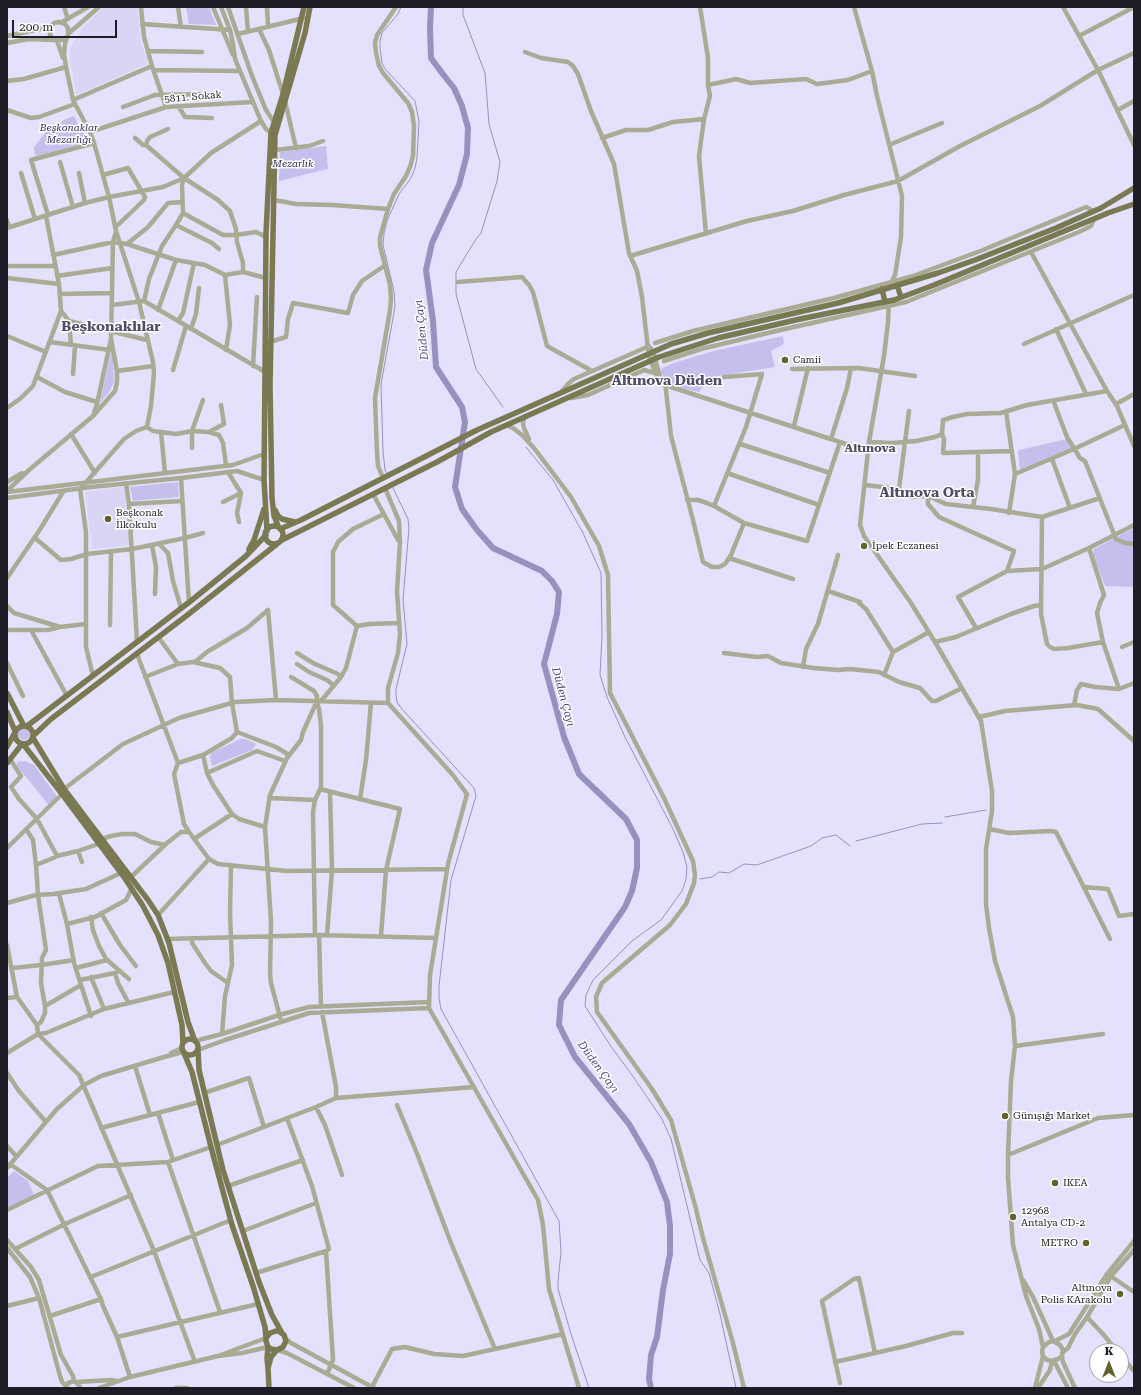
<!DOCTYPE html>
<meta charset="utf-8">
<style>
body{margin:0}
#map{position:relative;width:1141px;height:1395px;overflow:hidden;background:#e3e1fb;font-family:"Roboto Serif",serif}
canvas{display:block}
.frame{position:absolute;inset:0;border:8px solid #1d1c27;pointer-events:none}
.north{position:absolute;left:1089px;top:1343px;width:40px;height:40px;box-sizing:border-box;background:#fff;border:1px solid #a5a4a9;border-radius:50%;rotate:0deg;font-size:11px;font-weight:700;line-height:16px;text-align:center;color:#1d1c27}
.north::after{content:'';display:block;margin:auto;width:14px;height:18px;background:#64612d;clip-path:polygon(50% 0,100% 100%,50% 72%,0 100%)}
.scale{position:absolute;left:12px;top:20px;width:105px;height:18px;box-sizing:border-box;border:2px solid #1d1c27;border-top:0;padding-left:5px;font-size:12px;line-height:14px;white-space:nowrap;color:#1d1c27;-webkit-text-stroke:3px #fff;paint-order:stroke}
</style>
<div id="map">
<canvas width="1141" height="1395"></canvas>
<div class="frame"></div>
<div class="north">K</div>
<div class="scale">200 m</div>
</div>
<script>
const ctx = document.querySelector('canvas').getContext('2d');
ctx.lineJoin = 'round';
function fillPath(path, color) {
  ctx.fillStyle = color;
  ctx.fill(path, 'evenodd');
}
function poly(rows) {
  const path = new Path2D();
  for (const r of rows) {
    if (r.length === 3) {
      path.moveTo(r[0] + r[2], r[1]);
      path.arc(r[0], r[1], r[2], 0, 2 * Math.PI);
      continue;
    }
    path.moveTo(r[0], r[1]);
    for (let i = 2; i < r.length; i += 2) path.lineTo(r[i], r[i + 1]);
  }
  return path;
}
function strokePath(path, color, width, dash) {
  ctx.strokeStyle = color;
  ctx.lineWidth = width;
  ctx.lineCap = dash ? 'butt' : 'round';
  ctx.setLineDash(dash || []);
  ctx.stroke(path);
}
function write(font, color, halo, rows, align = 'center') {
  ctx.font = font + ' "Roboto Serif",serif';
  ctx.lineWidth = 3;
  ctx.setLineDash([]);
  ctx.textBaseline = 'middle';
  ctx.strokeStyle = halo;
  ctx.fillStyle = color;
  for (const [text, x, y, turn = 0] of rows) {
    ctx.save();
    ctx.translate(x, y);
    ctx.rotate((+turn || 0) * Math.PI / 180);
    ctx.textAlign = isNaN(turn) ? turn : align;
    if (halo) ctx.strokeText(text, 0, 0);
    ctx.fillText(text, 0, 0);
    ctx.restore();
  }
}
fillPath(poly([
 [104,7,138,7,141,42,147,59,147,64,76,95,70,59,70,48,85,25],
 [125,487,130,545,92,549,85,492]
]), '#d8d5f5');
fillPath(poly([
 [186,7,209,7,216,25,189,24],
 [74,116,88,142,37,156,35,154,34,147,46,132,64,120],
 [326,146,328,169,279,181,280,152],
 [783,336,784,344,771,351,775,367,718,376,706,383,699,392,672,386,661,373,661,369,673,363,714,351],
 [111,352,113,359,114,382,109,392,100,403],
 [1067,439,1071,448,1021,469,1020,469,1018,452,1019,450],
 [178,482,179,497,133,501,130,487],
 [1134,528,1134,587,1105,586,1093,555,1094,549],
 [24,734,6],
 [240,739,246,739,256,744,252,750,212,766,210,757,211,753],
 [24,761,34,765,56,795,56,798,48,804,17,766,17,762],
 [14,1171,28,1181,34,1195,7,1209,7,1178]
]), '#c4bfec');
strokePath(poly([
 [463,7,463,15,485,73,489,124,500,162,497,181,481,233,476,239,456,272,456,294,476,369,503,407],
 [526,447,553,480,583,533,601,573,602,636,600,675,607,697,625,737,673,829,683,852,687,867,686,879,682,891,661,920,632,941,593,980,586,995,585,1006,612,1048,632,1075,662,1119,671,1139,700,1260,709,1273,720,1314,736,1388],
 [387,474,385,470,383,451,381,384,395,307,394,291,383,245,384,233,387,221,399,194,411,178,415,168,417,158,419,121,415,101,385,69,382,63,380,48,380,41,382,33,398,14,401,7],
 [393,488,408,519,409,528,403,600,407,644,396,689,396,695,397,702,401,708,474,788,476,796,451,880,439,986,439,998,441,1009,559,1221,561,1252,558,1281,558,1289,571,1334,589,1388],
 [945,817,986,810],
 [856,841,922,824,942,823],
 [700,879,712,877,719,872,729,873,744,864,757,865,811,846,822,838,836,835,850,846]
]), '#9691bf', 1);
strokePath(poly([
 [431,7,430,29,431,58,442,73,454,88,462,106,468,128,467,154,459,185,432,243,426,270,433,321,436,367,462,407,465,422,455,487,462,509,477,530,493,548,542,571,552,581,559,592,557,614,544,664,564,737,579,774,626,819,637,840,637,868,632,891,625,907,561,1000,559,1025,575,1057,629,1124,651,1162,667,1202,670,1226,670,1254,663,1290,657,1337,651,1355,649,1379,651,1388]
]), '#9691bf', 6);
strokePath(poly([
 [64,7,68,19],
 [141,7,144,37,152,66,166,107],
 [178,7,181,27],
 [213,7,233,55],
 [221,7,230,30,233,44,235,59,240,71,261,121,266,129,273,134],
 [228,7,252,76,266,110,276,125],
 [246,7,248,32],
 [267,7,268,26],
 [700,7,708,58,708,85,710,96,704,119,699,156,706,234],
 [854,7,872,71,877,96,902,196,901,237,895,275,891,283],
 [1063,7,1098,70,1134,145],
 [62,22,88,7],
 [142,24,230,30],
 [259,29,269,50,283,94],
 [68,34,99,7],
 [238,34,304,18],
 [7,36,50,27],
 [1079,36,1134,7],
 [67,37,62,40,54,40,50,35,50,27,54,23,59,22,65,24,68,28,68,34,65,44,64,54,66,67,73,100,90,132,94,143,109,197,116,231,139,302,153,362,154,373,151,406,147,427,136,431,124,439,80,489,86,532,86,647,93,676],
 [57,41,63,58],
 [7,43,29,39,54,40],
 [148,51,202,52],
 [525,52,541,58,568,62,573,66,578,74,591,111,614,164,629,253,637,271,642,297,649,357,657,376,660,377,671,387,846,444,869,448],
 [154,70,240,71],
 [7,81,24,79,66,67],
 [708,85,736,79,750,83,806,79,817,84,848,80,872,71],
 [73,100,152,66],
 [285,101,296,148],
 [123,107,155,95,203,94],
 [179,107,185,117,212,118],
 [7,110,31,118,39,117,75,104],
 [1118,110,1134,101],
 [90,132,166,107,253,102],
 [135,138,143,145,146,145,184,178,218,200,230,211,236,229,237,242,243,263,243,272],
 [602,138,626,130,648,130,673,122,704,119],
 [146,145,147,141,150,137,168,129],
 [889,145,942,123],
 [275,150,309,146,323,141],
 [60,162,73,207],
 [21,173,35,219],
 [79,173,85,203],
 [103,175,128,168,145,197,144,200,120,223,115,227],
 [274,200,296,204,332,205,388,209],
 [183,213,223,235,236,235,256,232,266,237],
 [48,215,31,160,94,143],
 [7,220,9,227],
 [176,225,212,243,219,249],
 [7,228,85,203,109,197,163,187,184,178,211,153,261,121],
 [127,244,176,260,205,265,225,275,243,272,266,278],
 [1031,252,1107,391],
 [53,255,113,242,127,244,148,227,168,203,182,202],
 [630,256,747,221,793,211,844,195,898,181,960,146,1040,106,1098,70,1134,53],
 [7,266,55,266],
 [225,275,230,325,226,350],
 [57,276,112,268],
 [7,278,59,284],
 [458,282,522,277,529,285,533,292,547,346,592,371],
 [60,294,112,293],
 [144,301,149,279,162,246,176,225,183,213,182,185,184,178],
 [889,301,888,322,884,356,869,442,860,525,864,536,911,603,935,642,981,721,992,791,992,811,986,849,986,904,989,928,995,961,1013,1017,1015,1046,1011,1081,1008,1155,1008,1178,1013,1245,1026,1296,1039,1329,1043,1347,1042,1351,1043,1356,1047,1360,1052,1361,1058,1359,1062,1356],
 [112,305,144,301,265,372],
 [158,310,176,260],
 [61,311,69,321,71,345],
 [69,321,147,340],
 [178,321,183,313,194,263],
 [191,329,196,314,199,288],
 [1056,329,1086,394],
 [7,336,46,352],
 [50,342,110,350],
 [270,342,286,337,288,319,293,303,348,313,353,295,362,281,384,266],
 [655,343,693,331,834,298,913,276,983,250,1086,207,1093,211],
 [647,344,653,351,660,377],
 [1024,344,1134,295],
 [664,361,701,349,776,331,906,302,1079,232,1091,226,1094,219],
 [253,366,257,297],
 [792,369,859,368,915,376],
 [173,370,186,326],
 [117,371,153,366],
 [73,374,75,346],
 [37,377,65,392,97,402],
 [665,381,671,436,693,520,703,562,712,567,719,567,725,564,731,555,744,523],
 [562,391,569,383,574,379,647,347],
 [571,398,588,395,644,370,655,373],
 [1053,400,1067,437,1080,458,1085,461,1116,539,1125,543,1134,544],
 [1116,404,1134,394],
 [7,408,21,398,33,386,61,311,59,284,46,216],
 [1006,411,1015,474,1009,513],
 [94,413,97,404,111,339,113,242,116,231],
 [525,416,523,423,524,428,529,439],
 [506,425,513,428,522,435,534,448,571,497,599,546,608,575,610,693,664,798,693,861,695,875,694,883,686,904,670,925,602,983,596,997,597,1012,652,1089,671,1120,695,1205,703,1238,733,1343,744,1388],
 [794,426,808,368],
 [147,427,153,431,176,434,192,431,209,432,219,435,223,443,226,465],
 [161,432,165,473],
 [209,432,224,424,221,405],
 [71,434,95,473],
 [942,434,944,439,943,453,1012,451],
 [831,439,847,388,851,368],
 [869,442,892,443,916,441,935,437,942,434,943,420,953,417,967,414,1001,413,1027,405,1107,391,1117,406,1134,446],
 [740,444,830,473],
 [192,448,192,431,203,400],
 [1052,459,1070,508],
 [228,472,241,493,237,513,239,522],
 [727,473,819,505],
 [1015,474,1074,449,1125,425],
 [181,478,189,603],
 [383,478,378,466,377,453,375,398,390,310,391,299,390,285,380,246,380,237,388,209,394,194,406,176,410,167,413,156,414,126,412,112,408,103,383,73,379,66,376,53,375,43,377,35,396,7],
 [7,482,22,473],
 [126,483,129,504,137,642],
 [865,485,899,489,912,497,928,496,946,504,991,509,1042,517,1100,498],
 [385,488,399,521,400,542,397,592,400,634,398,653,388,688,388,703,452,774,467,794,448,864,430,975,429,1008,538,1200,543,1225,549,1289,579,1388],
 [899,489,909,411],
 [7,491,29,470,93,416,115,391,117,382,117,371,111,339],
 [7,492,233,465,264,454],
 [373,494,398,540],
 [928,496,928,504,939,517,1014,551,1007,571],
 [7,498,91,487,181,478,237,471,264,480],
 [687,500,698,500,707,503,714,506,744,523,807,541,840,442],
 [223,502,241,493],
 [129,504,182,501],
 [714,506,746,427,762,374,724,377],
 [973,507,978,480,978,453],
 [1042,517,1041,614,1047,644,1050,647,1054,649,1068,648,1103,642,1097,613,1100,603,1104,595,1089,548,1134,525],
 [35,538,61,560,71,559,87,554,132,549,185,538,203,533],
 [159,544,168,553,173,581,181,608],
 [152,545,156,567,155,594],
 [729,558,793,579],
 [7,578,39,531,63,492],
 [828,591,860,602],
 [859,603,866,609,893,652],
 [7,606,14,613,60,627,86,624],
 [268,610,276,700],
 [110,625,111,551],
 [357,626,333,605,333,552,338,542,353,529,384,514],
 [976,628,958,597,1007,571,1042,569,1089,548],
 [7,630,48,630,60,627],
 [31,630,67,696],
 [159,638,178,664],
 [935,642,956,637,1011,614,1034,606,1041,605],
 [1103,642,1119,689],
 [1122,647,1134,642],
 [297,653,313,663,338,674,341,677],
 [724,653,757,657,768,656,781,663,814,668,838,670,850,669,879,672,899,682,920,688,932,701,936,701,962,688],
 [137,654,178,763],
 [195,662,207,652,247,628,268,610],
 [7,663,23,696],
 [297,664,309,672,327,680,333,685],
 [803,667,806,649,818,624,838,555],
 [884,675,893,652,929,632],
 [145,677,178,664,193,662,220,668,230,677,232,703,237,732,232,738,203,755,178,763,174,774,184,824,189,832],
 [321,701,341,677,346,668,357,626,369,624,399,623],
 [1074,705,1077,690,1081,684,1095,687,1119,689,1134,683],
 [979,717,1005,711,1077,705,1098,709,1134,741],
 [237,732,276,747,289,755],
 [203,755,207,773,213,785,232,814,239,819,265,827],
 [10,759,21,776,11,787,19,799,37,819,57,856],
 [207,773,257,751,285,761],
 [64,789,123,744,179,718,235,702,276,700,388,703],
 [320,789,400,809,386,870,381,936],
 [269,798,315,800],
 [360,799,366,760,371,703],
 [26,829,33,840,36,865],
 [989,829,1009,833,1051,831,1056,832,1110,939],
 [102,839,111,836,122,834,135,834,151,842,165,845],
 [194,839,232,814],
 [98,844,78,851,57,856,51,859,36,865,38,895,46,950,42,958,41,983,45,1006,45,1013,41,1022,37,1025,38,1034,79,1075,154,1251,195,1362],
 [7,848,62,794],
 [78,851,82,862],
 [131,877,167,843,181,832,189,832,209,859,218,864,287,871,447,869],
 [1084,887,1108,889,1119,916,1134,914],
 [59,894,67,924,74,963,91,1016],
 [7,903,36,895,53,894,86,889,121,873],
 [101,913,120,945,136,966],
 [158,915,209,859],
 [91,917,93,930,99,946,106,959,129,979],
 [67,924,95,917,126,900,132,888],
 [315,935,313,812,315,800,321,787,321,725,319,709,317,702],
 [319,935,321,1006],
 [327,935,332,870,330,792],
 [192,938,192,943,205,963,211,971,228,983],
 [167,939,319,935,436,938],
 [7,945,17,997,37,1025],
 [13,968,41,965,74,960],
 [76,968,107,960],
 [115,973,118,983,128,1002],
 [91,977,104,1009],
 [80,980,115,973,119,971],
 [7,998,17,997],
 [45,1006,81,985],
 [322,1012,336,1087,336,1098],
 [281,1021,271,983,270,973,271,922,265,827,270,795,287,758,301,740,303,732,317,701,317,696,314,691,291,677],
 [222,1034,225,996,232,965,230,913,231,865],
 [195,1041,222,1034,279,1015,309,1007,429,1002],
 [1015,1046,1103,1034],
 [198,1050,225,1040,309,1013,429,1008],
 [7,1053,38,1034,46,1033,104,1009,174,992],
 [171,1053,182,1048],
 [135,1066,150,1115],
 [7,1073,19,1091,46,1122],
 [204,1093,249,1078,264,1127],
 [397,1105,418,1156,451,1243,495,1349],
 [316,1107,325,1125,342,1175],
 [158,1113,173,1160],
 [287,1118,312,1186,329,1249,326,1251,333,1360,327,1374],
 [101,1128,199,1102],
 [217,1145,316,1107,336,1098,474,1087],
 [7,1146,16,1156],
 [1008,1155,1098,1118,1134,1115],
 [168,1162,220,1312],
 [10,1164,47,1190,101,1299,103,1306,117,1337,130,1377],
 [7,1168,57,1109,84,1085,101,1076,164,1057,183,1052],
 [228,1186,303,1160],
 [7,1210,98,1166,168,1162,211,1147],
 [243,1231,316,1203],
 [7,1240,31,1267,39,1280,61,1355,73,1376,74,1381],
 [7,1248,30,1277,39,1298,60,1376,62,1382,66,1386],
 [15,1249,65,1224,131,1195],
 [256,1273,326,1251],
 [1109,1275,1134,1292],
 [91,1277,231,1220],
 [1023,1280,1033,1297,1053,1341],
 [7,1306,39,1298],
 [50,1316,101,1299],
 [1087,1317,1103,1334,1117,1351],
 [117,1337,258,1304],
 [266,1338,218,1356,242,1353,268,1347],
 [285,1338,291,1343,374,1388],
 [1055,1341,1069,1334,1107,1274,1134,1241],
 [1043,1347,1049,1342,1053,1341,1060,1345,1063,1350,1062,1356,1063,1362,1075,1388],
 [277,1350,287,1353,354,1388],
 [1062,1353,1068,1348,1075,1334,1087,1317,1111,1276,1134,1250],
 [1121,1356,1134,1371],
 [1054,1361,1068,1388],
 [835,1362,906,1346,953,1333,962,1333],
 [77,1382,110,1380,117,1381],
 [840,1383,822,1301,854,1279,859,1278,875,1353],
 [372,1387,392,1349,405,1347,434,1354,463,1356,563,1334],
 [66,1388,68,1383,74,1381,79,1385,80,1388],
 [99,1388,130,1377,218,1356],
 [176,1388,187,1388],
 [1035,1388,1043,1356],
 [1038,1388,1050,1370,1052,1361]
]), '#abaa95', 4.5);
strokePath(poly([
 [897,285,901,297],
 [882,289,885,302],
 [275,510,278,516,282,519,295,522],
 [274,535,9],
 [279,528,274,516,272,498,270,385,275,135,305,33,310,7],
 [280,529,301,520,477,430,671,344,708,333,838,303,938,273,975,260,1056,228,1101,208,1134,188],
 [267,531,264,480,265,372,266,233,271,133,283,94,304,7],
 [282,540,437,462,491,432,659,357,718,338,800,319,894,300,934,285,1108,213,1134,204],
 [249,549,254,540,264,509],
 [7,693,24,726],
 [7,712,15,731],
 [24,735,9],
 [27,726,192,600,246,556,266,535],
 [33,736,51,719,190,613,277,544],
 [33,738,64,789,148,900,158,915,169,943,188,1022,195,1041],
 [23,744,62,794,124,877,143,906,158,935,168,963,182,1025,183,1043],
 [7,747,14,734],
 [7,763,22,744],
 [190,1047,8],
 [198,1050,199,1070,223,1170,259,1282,272,1315,282,1333],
 [184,1053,192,1072,211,1147,232,1225,253,1286,265,1327,266,1338],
 [268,1347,267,1358,268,1368,271,1357,277,1350,283,1347,286,1341,284,1335,279,1331,276,1331,270,1333,266,1338,266,1341,268,1347,271,1349,277,1350],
 [268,1368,269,1388]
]), '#7b7952', 5.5);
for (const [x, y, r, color] of [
 [785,360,4,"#64612d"],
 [108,519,4,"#64612d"],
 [864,546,4,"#64612d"],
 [1005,1116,4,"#64612d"],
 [1055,1183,4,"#64612d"],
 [1013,1217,4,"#64612d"],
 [1086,1243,4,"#64612d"],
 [1120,1294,4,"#64612d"]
]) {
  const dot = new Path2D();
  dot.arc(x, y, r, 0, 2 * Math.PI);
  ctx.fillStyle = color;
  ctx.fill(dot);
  strokePath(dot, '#fff', 1.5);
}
write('10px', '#1d1c27', '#fff', [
 ["5811. Sokak",193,97,-5]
]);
write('italic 10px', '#332860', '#fff', [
 ["Beşkonaklar",69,128],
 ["Mezarlığı",69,140],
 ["Mezarlık",293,164]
]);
write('10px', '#1d1c27', '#fff', [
 ["Camii",793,360],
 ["Beşkonak",116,513],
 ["İlkokulu",116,525],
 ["İpek Eczanesi",872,546],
 ["Günışığı Market",1013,1116],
 ["IKEA",1063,1183],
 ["12968",1021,1211],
 ["Antalya CD-2",1021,1223],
 ["METRO",1078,1243,"right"],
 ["Altınova",1112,1288,"right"],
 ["Polis KArakolu",1112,1300,"right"]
], 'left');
write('italic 11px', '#4e447f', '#fff', [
 ["Düden Çayı",422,330,-96],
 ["Düden Çayı",563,697,75],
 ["Düden Çayı",598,1067,54]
]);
write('bold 12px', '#504d68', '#fff', [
 ["Altınova",870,448]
]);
write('bold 14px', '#504d68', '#fff', [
 ["Beşkonaklılar",111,327],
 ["Altınova Düden",667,381],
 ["Altınova Orta",927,493]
]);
</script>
